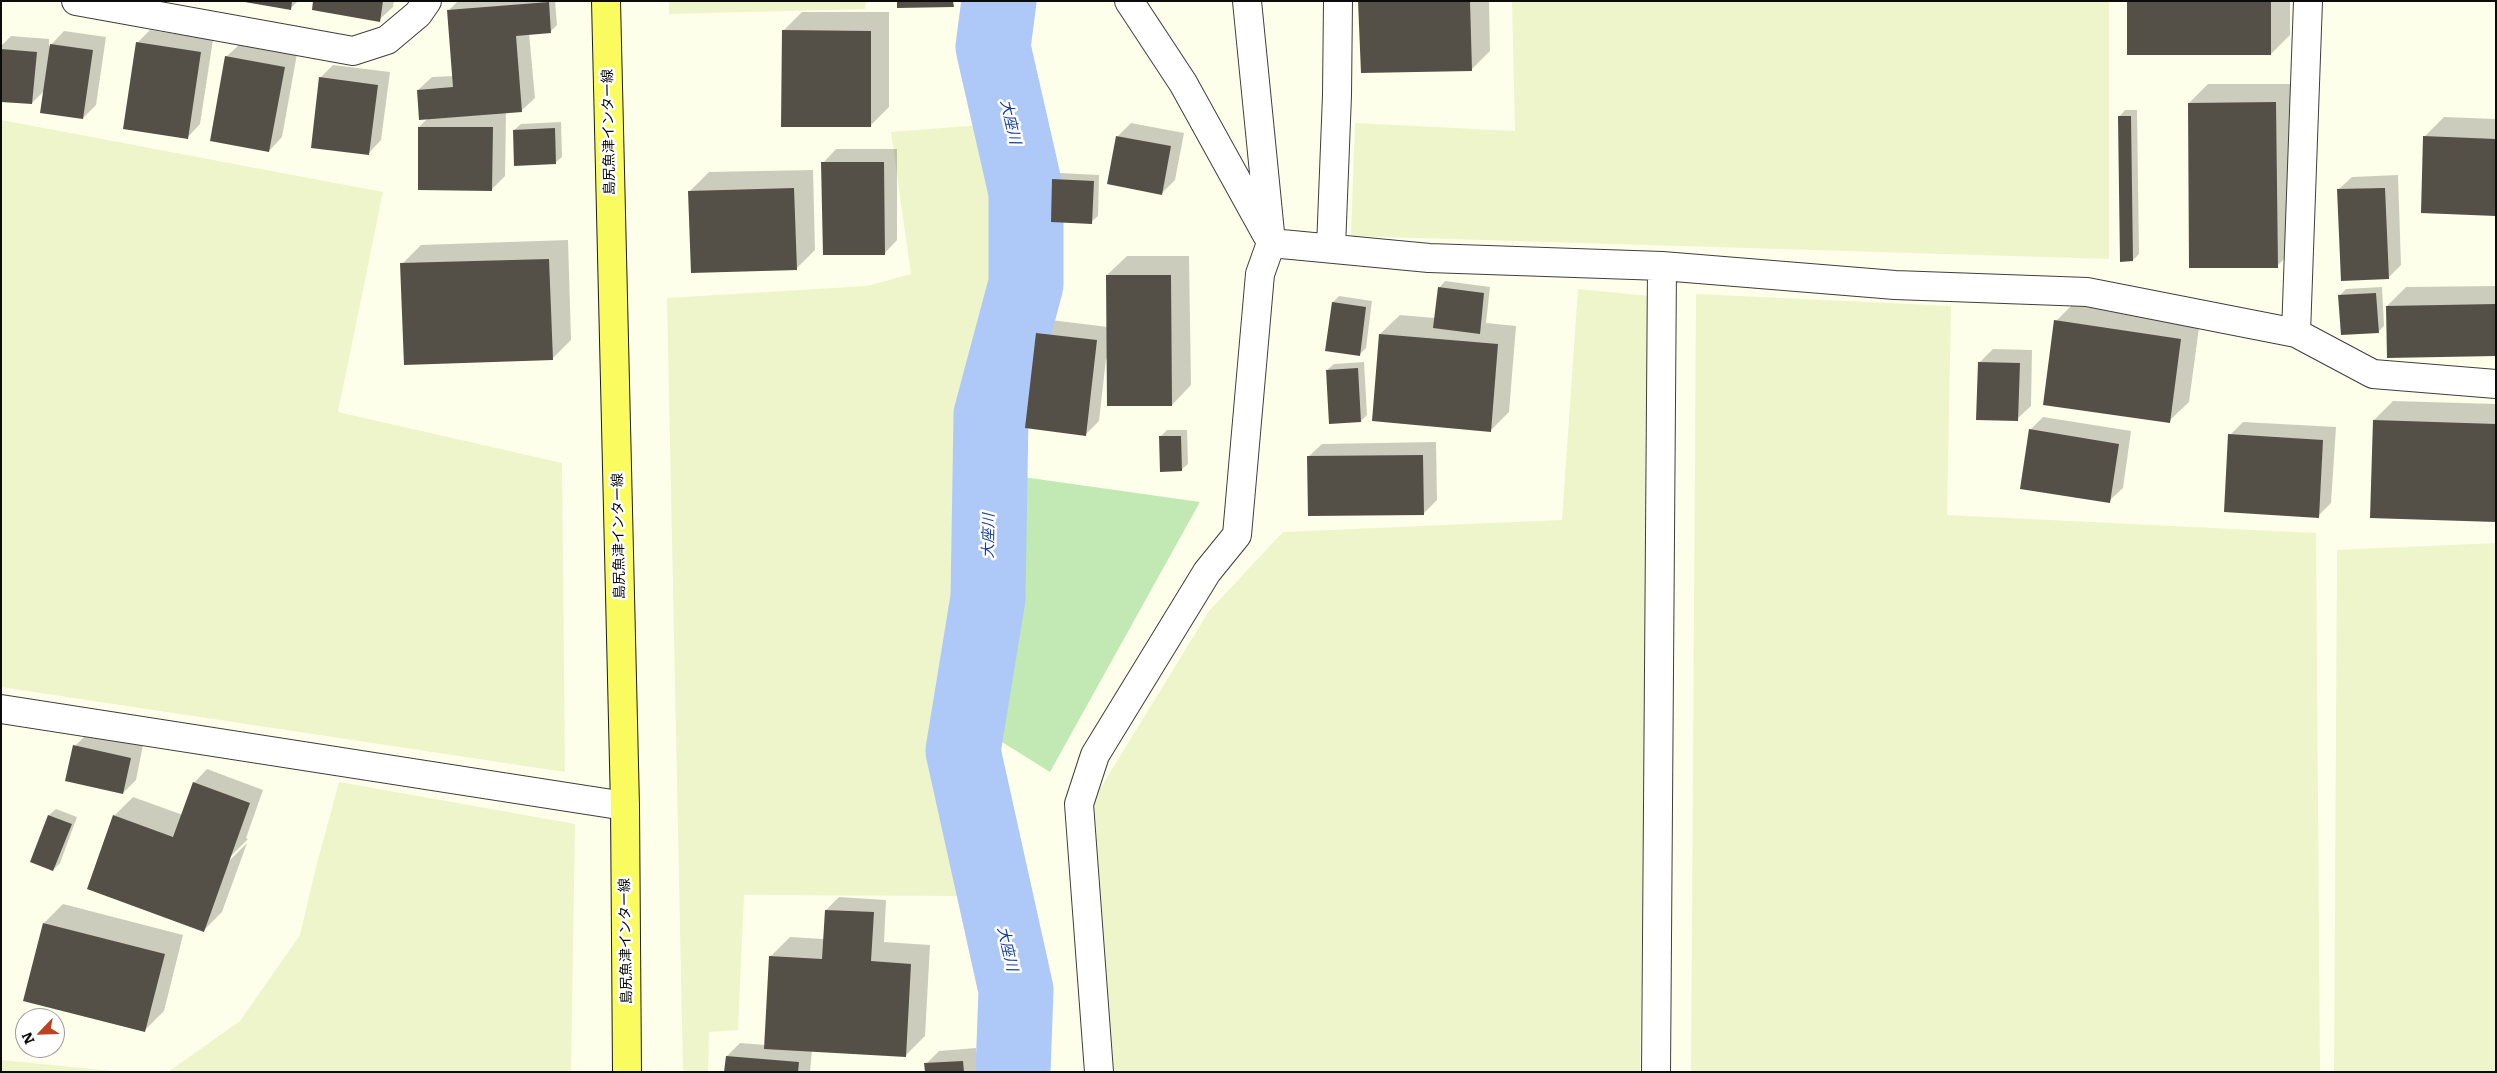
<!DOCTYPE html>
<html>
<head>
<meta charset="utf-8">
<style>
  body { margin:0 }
  #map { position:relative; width:2497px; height:1073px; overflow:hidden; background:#feffea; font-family:Literata,serif }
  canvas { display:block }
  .frame { position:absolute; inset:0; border:2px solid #0b0b0b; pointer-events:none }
  .north { position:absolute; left:15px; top:1008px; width:50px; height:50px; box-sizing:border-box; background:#fff; border:1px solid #9d9d9d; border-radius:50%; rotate:246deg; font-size:14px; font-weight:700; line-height:20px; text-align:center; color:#0b0b0b }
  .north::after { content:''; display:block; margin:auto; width:18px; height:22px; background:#bd4222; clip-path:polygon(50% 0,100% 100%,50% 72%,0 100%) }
</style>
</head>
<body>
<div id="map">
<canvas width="2497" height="1073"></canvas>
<div class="frame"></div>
<div class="north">N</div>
</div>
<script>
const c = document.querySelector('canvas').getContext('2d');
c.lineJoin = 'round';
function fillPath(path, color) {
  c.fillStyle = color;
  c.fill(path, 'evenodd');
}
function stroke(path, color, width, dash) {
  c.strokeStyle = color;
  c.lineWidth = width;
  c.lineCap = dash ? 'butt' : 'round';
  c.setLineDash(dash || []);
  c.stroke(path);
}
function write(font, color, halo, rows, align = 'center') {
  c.font = font + ' Literata,"Noto Sans JP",serif';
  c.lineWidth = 5;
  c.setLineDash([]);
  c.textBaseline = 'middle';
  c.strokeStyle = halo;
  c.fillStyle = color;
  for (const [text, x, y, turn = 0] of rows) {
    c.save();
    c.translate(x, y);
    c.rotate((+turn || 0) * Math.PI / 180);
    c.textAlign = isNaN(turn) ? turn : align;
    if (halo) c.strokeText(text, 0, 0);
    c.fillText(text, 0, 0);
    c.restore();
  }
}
const farmland = new Path2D(`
  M669,1H866L865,9L669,14Z
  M1512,1H2109V259L1351,236L1355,123L1515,131Z
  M1,120L383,192L338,412L562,463L565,772L1,687Z
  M994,124L1014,215L996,340L968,479L964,579L939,669L936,769L967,896L744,895L738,1030L709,1032L708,1072H683L667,298L867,286L911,274L891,132Z
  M1578,289L1650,296L1640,1072H1113L1092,802L1209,611L1283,532L1562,520Z
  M1696,294L1951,306L1947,515L2316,533L2320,1072H1691Z
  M2496,543V1072H2334L2337,550Z
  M339,782L575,824L571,1072H168L240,1021L300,935L315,871Z
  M1,1060L122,1072H1Z`);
const green = new Path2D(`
  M1023,477L1200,502L1050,772L1002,742Z`);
const shadow = new Path2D(`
  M240,1H298L290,9Z
  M315,1H394L393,7L379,20Z
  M458,1H555L557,25L551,31L529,33L535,98L521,111L506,112L505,176L492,189L419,127L428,118L418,90L432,77L453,76L448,11Z
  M1360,1H1489L1490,51L1471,70Z
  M2128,1H2290V35L2271,54Z
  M802,12H889V107L870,126L783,31Z
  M150,30L213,40L200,124L187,138L137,43Z
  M64,31L106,37L96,105L83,118L45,90L32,103L1,100V46L11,36L49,39V47Z
  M240,44L297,54L282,137L269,151L226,57Z
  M333,65L390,72L381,140L368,154L320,78Z
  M2208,84H2295L2296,247L2277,266L2189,103Z
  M2125,110H2137L2139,254L2133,260L2119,117Z
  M2444,117L2496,119V215L2425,136Z
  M561,122L562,157L555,163L514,130L521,124Z
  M1131,123L1184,133L1175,180L1161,194L1118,136Z
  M836,149H897V240L884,254L823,163Z
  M813,170L815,250L796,269L690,191L709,172Z
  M1060,173L1099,175L1098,216L1091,222L1053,180Z
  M2398,175L2401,265L2388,278L2338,190L2352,177Z
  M568,240L571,340L552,359L402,264L421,245Z
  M1127,256H1189L1191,385L1172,405L1106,359L1099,421L1086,434L1037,333L1051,320L1108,327L1107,275Z
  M1445,281L1490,287L1486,323L1516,326L1509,412L1490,431L1380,334L1400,315L1435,318L1439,288Z
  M2496,286V355L2387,306L2406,287Z
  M2382,287L2384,326L2378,332L2339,296L2346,289Z
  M1339,296L1372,301L1366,348L1359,355L1333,302Z
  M2075,302L2200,320L2189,402L2169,421L2056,321Z
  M1993,349L2032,350L2031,406L2017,419L1979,363Z
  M1364,362L1367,415L1361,421L1327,370L1334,364Z
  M2393,401L2496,404V520L2374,420Z
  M2043,417L2131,431L2123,488L2109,501L2030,430Z
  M2243,422L2336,427L2331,503L2318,516L2230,435Z
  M1167,430H1187L1188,464L1181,470L1160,437Z
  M1436,442L1437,500L1424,513L1308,457L1322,444Z
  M88,733L143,745L136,780L123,793L75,746Z
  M207,769L263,790L246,838L248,839L225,862L227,863L247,843L222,912L203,931L114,816L133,797L183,815L194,783Z
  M56,809L77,817L60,863L53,870L49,815Z
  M839,897L886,900L884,942L930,945L925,1036L906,1055L812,1050L810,1072H726L727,1056L740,1043L766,1045L771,956L790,937L824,939L826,910Z
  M63,904L183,935L164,1011L145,1030L44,923Z
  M976,1048L978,1072H926V1064L939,1051Z`);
const river = new Path2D(`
  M999,1L993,47L1026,192V284L991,415L988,598L963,751L1016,990L1013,1072`);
const building = new Path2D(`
  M239,1H292L291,10Z
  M313,1H383L380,22L312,10Z
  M897,1H953L954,7L897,8Z
  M1358,1H1470L1472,71L1361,73Z
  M2127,1H2271V55H2127Z
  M549,2L551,33L516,36L522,112L419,120L417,90L453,87L447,10Z
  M782,30L871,31V127H781Z
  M136,42L201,52L188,139L123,129Z
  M50,44L93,50L83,119L40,113Z
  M1,49L37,52L32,104L1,102Z
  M225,56L285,67L269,152L210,141Z
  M319,77L378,85L369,155L311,148Z
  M2276,102L2278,268H2189L2188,103Z
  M2118,116H2131L2133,261L2120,262Z
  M418,127H493L492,191L418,190Z
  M555,128L556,164L514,166L513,130Z
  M1116,136L1171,146L1162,195L1107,184Z
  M2423,136L2496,139V216L2421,213Z
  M821,162H884L885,255H823Z
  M1052,179L1094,181L1092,224L1051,222Z
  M794,188L797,270L691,273L688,191Z
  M2385,188L2389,279L2341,281L2337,189Z
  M549,259L553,360L404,365L400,263Z
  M1106,275H1171L1172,406H1107Z
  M1438,287L1484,293L1480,334L1433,328Z
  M2376,293L2379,333L2341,335L2338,295Z
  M1332,302L1366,307L1360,356L1325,351Z
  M2496,304V356L2387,358L2386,306Z
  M2054,320L2181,339L2170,423L2043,405Z
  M1036,333L1097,340L1086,436L1025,428Z
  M1379,334L1498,344L1491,432L1372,421Z
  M1978,362L2020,363L2018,421L1976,420Z
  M1358,368L1361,422L1329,424L1326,370Z
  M2373,420L2496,424V522L2370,518Z
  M2029,429L2119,444L2110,503L2020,489Z
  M2228,434L2323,440L2319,518L2224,512Z
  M1159,436H1181L1182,471L1160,472Z
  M1423,455L1424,515L1308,516L1307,456Z
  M73,745L131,758L123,794L65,781Z
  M193,782L250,803L204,932L87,889L113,815L173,837Z
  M48,815L72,824L53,871L30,862Z
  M825,910L874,912L871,961L911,964L906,1057L764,1049L769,956L822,959Z
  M43,923L165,954L145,1032L23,1001Z
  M726,1056L799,1062L798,1072H724Z
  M963,1061L964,1072H925L924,1063Z`);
const street = new Path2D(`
  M76,1L353,51L387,40L418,14L427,1
  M1129,1L1183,83L1267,235
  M1271,243L1429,258L1662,266L1895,285L2087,292L2296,333L2373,374L2496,384
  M1331,248L1337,95L1338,1
  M2296,333L2308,1
  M1,709L625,806
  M1099,1072L1079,804L1095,755L1207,572L1237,535L1260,274L1271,243L1247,1
  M1656,1072L1662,266`);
const primary = new Path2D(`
  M606,1L625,806L627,1072`);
const streetNames = [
  ["島尻魚津インター線",609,132,-91],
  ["島尻魚津インター線",619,536,-91],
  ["島尻魚津インター線",626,941,-91]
];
const waterNames = [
  ["大座川",1010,122,77],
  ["大座川",989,536,-89],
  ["大座川",1007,949,77]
];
fillPath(farmland, '#eef5ca');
fillPath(green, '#c2e9b4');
fillPath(shadow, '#0003');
stroke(river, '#aec9f7', 75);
fillPath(building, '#545048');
stroke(street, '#3e3e3e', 30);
stroke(primary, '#1c1c1c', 30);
stroke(street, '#fff', 28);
stroke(primary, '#f9fb5e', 28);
write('14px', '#0b0b0b', '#fff', streetNames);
write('italic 15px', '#143f9e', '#fff', waterNames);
</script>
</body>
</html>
